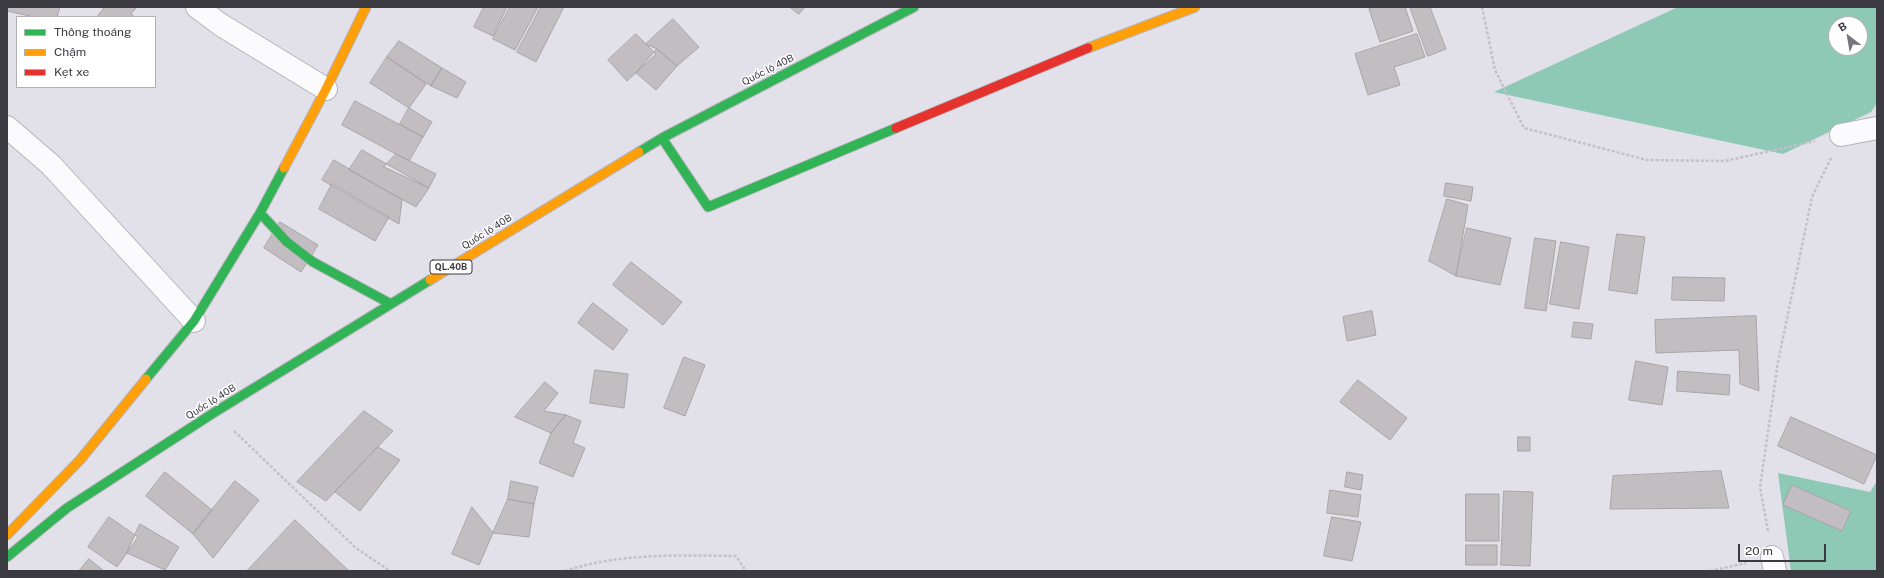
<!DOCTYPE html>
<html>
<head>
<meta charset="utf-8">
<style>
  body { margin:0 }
  #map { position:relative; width:1884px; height:578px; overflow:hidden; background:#e2e0e9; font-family:"Public Sans",sans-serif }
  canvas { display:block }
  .frame { position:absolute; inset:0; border:8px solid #3c3a41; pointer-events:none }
  .legend { position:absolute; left:16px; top:16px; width:140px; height:72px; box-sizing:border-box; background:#fff; border:1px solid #b1b0b3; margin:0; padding:5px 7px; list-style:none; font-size:12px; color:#3c3a41 }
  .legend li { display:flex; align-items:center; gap:8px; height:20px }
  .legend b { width:20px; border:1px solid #b1b0b3 }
  .north { position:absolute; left:1828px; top:16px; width:40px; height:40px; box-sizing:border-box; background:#fff; border:1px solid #b1b0b3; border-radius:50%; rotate:329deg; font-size:11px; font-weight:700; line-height:16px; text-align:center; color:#3c3a41 }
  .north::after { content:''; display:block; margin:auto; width:14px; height:18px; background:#76747c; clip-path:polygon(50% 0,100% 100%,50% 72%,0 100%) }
  .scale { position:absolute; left:1738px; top:544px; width:88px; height:18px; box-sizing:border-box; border:2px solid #3c3a41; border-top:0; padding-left:5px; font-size:12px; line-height:14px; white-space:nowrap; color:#3c3a41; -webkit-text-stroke:3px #fff; paint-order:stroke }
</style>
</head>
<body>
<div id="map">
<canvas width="1884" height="578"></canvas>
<div class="frame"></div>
<ul class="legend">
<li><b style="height:5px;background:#30b455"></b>Thông thoáng</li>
<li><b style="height:5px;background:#ff9f0a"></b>Chậm</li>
<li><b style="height:5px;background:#e5322d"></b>Kẹt xe</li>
</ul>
<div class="north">B</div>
<div class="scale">20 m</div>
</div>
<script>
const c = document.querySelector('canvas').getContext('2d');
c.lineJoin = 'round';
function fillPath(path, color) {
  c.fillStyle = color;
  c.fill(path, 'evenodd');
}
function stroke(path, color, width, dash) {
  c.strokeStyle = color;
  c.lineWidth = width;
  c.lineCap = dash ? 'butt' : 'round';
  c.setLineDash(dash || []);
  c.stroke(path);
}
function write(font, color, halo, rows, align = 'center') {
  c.font = font + ' "Public Sans",sans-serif';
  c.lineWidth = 3;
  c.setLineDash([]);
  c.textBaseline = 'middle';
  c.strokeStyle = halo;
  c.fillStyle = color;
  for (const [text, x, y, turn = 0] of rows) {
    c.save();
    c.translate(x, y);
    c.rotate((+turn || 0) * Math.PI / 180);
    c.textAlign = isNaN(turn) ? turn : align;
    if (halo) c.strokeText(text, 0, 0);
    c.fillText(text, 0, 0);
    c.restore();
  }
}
const forest = new Path2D(`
  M1678,7H1877V103L1871,112L1783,154L1494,92ZM1836,24H1860V48H1836Z
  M1778,473L1870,492L1877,481V571H1791Z`);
const building = new Path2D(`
  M7,7H60L57,17H34L7,11Z
  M105,7H137L131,14L135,17H97Z
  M484,7H507L493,36L474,27Z
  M510,7H538L515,50L493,39Z
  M541,7H564L536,62L517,52Z
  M790,7H805L799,14Z
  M1376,7H1405L1413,31L1380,42L1369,9Z
  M1410,7H1430L1446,49L1428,56Z
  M673,19L699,47L677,66L657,49L646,44Z
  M636,34L656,54L627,81L608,60Z
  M1417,34L1425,57L1394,67L1400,85L1368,95L1355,54Z
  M399,41L442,68L431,86L387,57Z
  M657,49L677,66L656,90L636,73Z
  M387,57L426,84L409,108L370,83Z
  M442,68L466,82L457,98L431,86Z
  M355,101L423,137L409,161L342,125Z
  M409,108L432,122L423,137L400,124Z
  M362,150L429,188L416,207L349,170Z
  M396,154L436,174L429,188L384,167Z
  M334,160L402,200L399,224L322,180Z
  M1446,183L1473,187L1471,201L1444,196Z
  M332,184L389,217L375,241L319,209Z
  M1447,199L1468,205L1456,276L1429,261Z
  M280,222L318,245L301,272L264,248Z
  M1467,228L1511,238L1500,285L1456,276Z
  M1617,234L1645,237L1637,294L1609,290Z
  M1535,238L1556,241L1546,311L1525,308Z
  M1561,242L1589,247L1579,309L1550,304Z
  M631,262L682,302L663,325L613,285Z
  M1673,277L1725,278L1724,301L1672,300Z
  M593,303L628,330L613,350L578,323Z
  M1372,311L1376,335L1347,341L1343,317Z
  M1756,316L1759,391L1740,384L1739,350L1656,353L1655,320Z
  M1574,322L1593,324L1591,339L1572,337Z
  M684,357L705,365L685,416L664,408Z
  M1636,361L1668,367L1662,405L1629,400Z
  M595,370L628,374L624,408L590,403Z
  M1678,371L1730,375L1729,395L1677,391Z
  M1358,380L1407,418L1390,440L1340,402Z
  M545,382L558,393L544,411L566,415L551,433L515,417Z
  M364,411L393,431L326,501L297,482Z
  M566,415L581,421L573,443L585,448L573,477L539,463L551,433Z
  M1791,417L1877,455L1864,484L1778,446Z
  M1518,437H1530V451H1518Z
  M378,447L400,460L360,511L335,492Z
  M1721,471L1729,508L1610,509L1613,476Z
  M165,472L212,510L193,534L146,496Z
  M1347,472L1363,475L1361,490L1345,487Z
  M235,481L259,500L213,558L193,534Z
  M511,481L538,487L534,504L508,499Z
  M1792,485L1851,511L1842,531L1783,505Z
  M1330,490L1361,495L1358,517L1327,513Z
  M1504,491L1533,492L1530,566L1501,565Z
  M1466,494H1499V541H1466Z
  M508,499L534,504L529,537L493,533Z
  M472,507L493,533L479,565L452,554Z
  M109,517L138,537L117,567L88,547Z
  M1332,517L1361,522L1352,561L1324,556Z
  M295,520L349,571H247Z
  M140,524L179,547L165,570L127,553Z
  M1466,545H1497V565H1466Z
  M89,559L104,571H79Z`);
const path = new Path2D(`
  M1482,7L1495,70L1524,128L1647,160L1725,161L1815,141
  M234,431L356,548L390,571
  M1768,531L1760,487L1778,362L1812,197L1831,158
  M565,571C619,553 680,555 736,556L746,571
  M1710,571L1746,563`);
const street = new Path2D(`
  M197,7L221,25L326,89
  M7,127L51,165L194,321
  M1841,135L1877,128
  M1772,557L1775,571`);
const fast = new Path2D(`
  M662,138L708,207L896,128
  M639,152L662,138L914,7
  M260,213L287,242L313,262L391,304
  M146,379L194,321L260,213L284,168
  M7,557L67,508L215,412L430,280`);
const slow = new Path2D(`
  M1088,48L1195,7
  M284,168L326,89L366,7
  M430,280L639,152
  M7,535L80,460L146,379`);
const jam = new Path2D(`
  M896,128L1088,48`);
const shields = [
  [451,267,42]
];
const shieldNames = [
  ["QL.40B",451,267]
];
const streetNames = [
  ["Quốc lộ 40B",768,70,-27],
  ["Quốc lộ 40B",487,232,-32],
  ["Quốc lộ 40B",211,402,-32]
];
fillPath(forest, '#8dc9b5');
fillPath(building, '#c1bdc0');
stroke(building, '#a8a4a7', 1);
stroke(street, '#b5b3ba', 24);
stroke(fast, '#b5b3ba', 11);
stroke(slow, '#b5b3ba', 11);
stroke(jam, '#b5b3ba', 11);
stroke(path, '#c3c1c5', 2.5, [3, 2]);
stroke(street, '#fbfafc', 22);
stroke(fast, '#30b455', 9);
stroke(slow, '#ff9f0a', 9);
stroke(jam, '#e5322d', 9);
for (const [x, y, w] of shields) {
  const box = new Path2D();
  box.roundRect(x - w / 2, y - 7, w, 14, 3);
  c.fillStyle = '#fff';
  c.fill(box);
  stroke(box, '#3c3a41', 1);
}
write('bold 9px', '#3c3a41', null, shieldNames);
write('10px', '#3c3a41', '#fff', streetNames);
</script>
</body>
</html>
